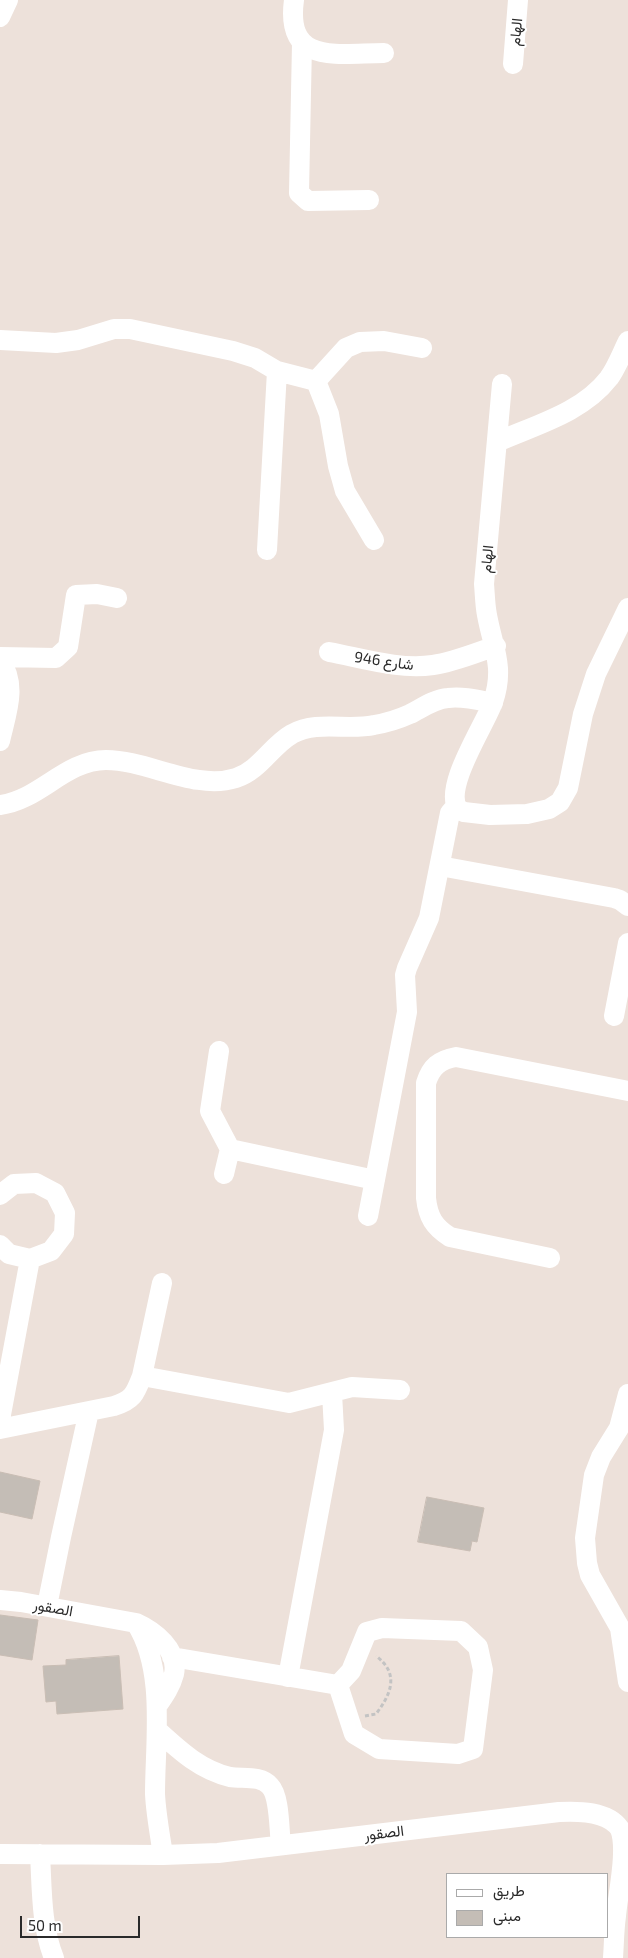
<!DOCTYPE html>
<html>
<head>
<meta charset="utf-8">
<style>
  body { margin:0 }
  #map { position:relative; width:628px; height:1958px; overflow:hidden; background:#ede1da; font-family:"Exo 2",Vazirmatn,sans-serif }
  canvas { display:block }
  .legend { position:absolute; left:446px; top:1873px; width:162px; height:65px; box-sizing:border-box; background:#fff; border:1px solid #aaa; margin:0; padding:6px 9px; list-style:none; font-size:15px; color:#2a2a2a }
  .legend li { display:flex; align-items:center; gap:10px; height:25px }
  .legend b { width:25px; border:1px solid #aaa }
  .scale { position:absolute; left:20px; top:1916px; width:120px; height:22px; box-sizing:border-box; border:2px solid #2a2a2a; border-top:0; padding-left:6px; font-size:15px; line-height:18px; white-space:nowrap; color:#2a2a2a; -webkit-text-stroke:4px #fff; paint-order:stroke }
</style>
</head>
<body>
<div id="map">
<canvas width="628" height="1958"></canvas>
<ul class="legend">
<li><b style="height:6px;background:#fff"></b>طريق</li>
<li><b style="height:14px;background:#c4bdb6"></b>مبنى</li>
</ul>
<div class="scale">50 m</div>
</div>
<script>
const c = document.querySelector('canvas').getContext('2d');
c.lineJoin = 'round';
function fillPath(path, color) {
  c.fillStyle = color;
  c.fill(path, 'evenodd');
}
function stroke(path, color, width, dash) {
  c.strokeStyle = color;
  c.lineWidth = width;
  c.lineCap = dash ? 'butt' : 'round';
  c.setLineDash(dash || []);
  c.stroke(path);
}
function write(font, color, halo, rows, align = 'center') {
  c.font = font + ' "Exo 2",Vazirmatn,sans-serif';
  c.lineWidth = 4;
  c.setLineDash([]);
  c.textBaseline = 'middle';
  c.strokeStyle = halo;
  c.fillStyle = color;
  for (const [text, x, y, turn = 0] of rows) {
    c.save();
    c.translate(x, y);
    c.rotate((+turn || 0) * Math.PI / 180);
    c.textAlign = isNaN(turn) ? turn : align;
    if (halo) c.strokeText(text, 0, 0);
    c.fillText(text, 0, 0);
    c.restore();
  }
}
const building = new Path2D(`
  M0,1472L40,1481L32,1519L0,1512Z
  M427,1497L484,1508L477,1542L472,1541L470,1551L418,1542Z
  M0,1615L38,1620L32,1660L0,1655Z
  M119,1656L123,1709L57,1714L56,1701L46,1702L43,1666L66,1665V1660Z`);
const path = new Path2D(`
  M365,1716L376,1714C391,1694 400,1674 376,1656`);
const minor = new Path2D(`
  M294,0C285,66 338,53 384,53
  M0,17L8,0
  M302,43L299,193L308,201L369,200
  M513,64L518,0
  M0,340L56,343L78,340L114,329H130L233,351L255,358L277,371L267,550
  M277,371L316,381L329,414L338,466L345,491L374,540
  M316,381L346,348L360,342L384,341L422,348
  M502,384L484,584C485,595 485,605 487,615C493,648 505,667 493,702C485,725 443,787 458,809L464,812L490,815L527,814L549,809L560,802L568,788L583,714L596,674L628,608
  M497,442C535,425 582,413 609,378C617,367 622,353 628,341
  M329,652C362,658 399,670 433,665C454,662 475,653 496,646
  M0,657L56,658L68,647L76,595L97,594L117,598
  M0,660C18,685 6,714 0,741
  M0,805C40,800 65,760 106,760C148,760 195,791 236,778C260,770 271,746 292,734C318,720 347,731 374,725C386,723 399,719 410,714C422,708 434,699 448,698C463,696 478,700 493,703
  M440,866L614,898L620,900L628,906
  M614,1016L628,943
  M219,1051L210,1111L230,1149L224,1174
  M230,1149L375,1180
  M0,1195L14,1184L36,1183L55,1193L65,1213L64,1234L51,1251L30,1259L9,1254L0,1245
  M368,1216L407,1012L405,975L407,968L429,918L450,813L456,806
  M550,1258L450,1237C434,1227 428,1217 426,1198V1083C431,1067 439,1060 456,1057L628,1091
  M162,1283L142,1376L289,1403L352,1387L400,1390
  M628,1394L619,1428L601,1457L594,1475L585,1538L587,1563L590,1575L620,1628L628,1682
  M0,1420L30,1259
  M0,1429L114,1406C133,1400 135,1394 142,1376
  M0,1600L21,1602L136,1623C154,1631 179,1650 174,1674C171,1686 164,1696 157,1706
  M47,1606L61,1537L89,1411
  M136,1623C166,1670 155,1740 155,1794C156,1814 160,1835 163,1855L218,1853L559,1812C578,1811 608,1811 620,1829C628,1849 618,1893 616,1916C614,1930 614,1944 613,1958
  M172,1657L338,1685L351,1671L367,1632L382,1628L461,1631L478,1647L483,1670L473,1749L458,1754L379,1749L354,1734L338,1685
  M288,1677L334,1430L332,1393
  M157,1730C179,1750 200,1770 230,1777C243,1779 261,1775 270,1786C280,1796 279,1831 281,1845
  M0,1854L163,1855
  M40,1854C42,1889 41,1926 54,1958`);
const streetNames = [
  ["الهام",516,32,-85],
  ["الهام",487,559,-85],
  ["شارع 946",384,661,8],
  ["الصقور",53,1608,10],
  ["الصقور",384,1833,-7]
];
fillPath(building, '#c4bdb6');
stroke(building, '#c9bdb4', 1);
stroke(path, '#c3c3c3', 3, [4, 2.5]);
stroke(minor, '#fff', 20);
write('15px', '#2a2a2a', '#fff', streetNames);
</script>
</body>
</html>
